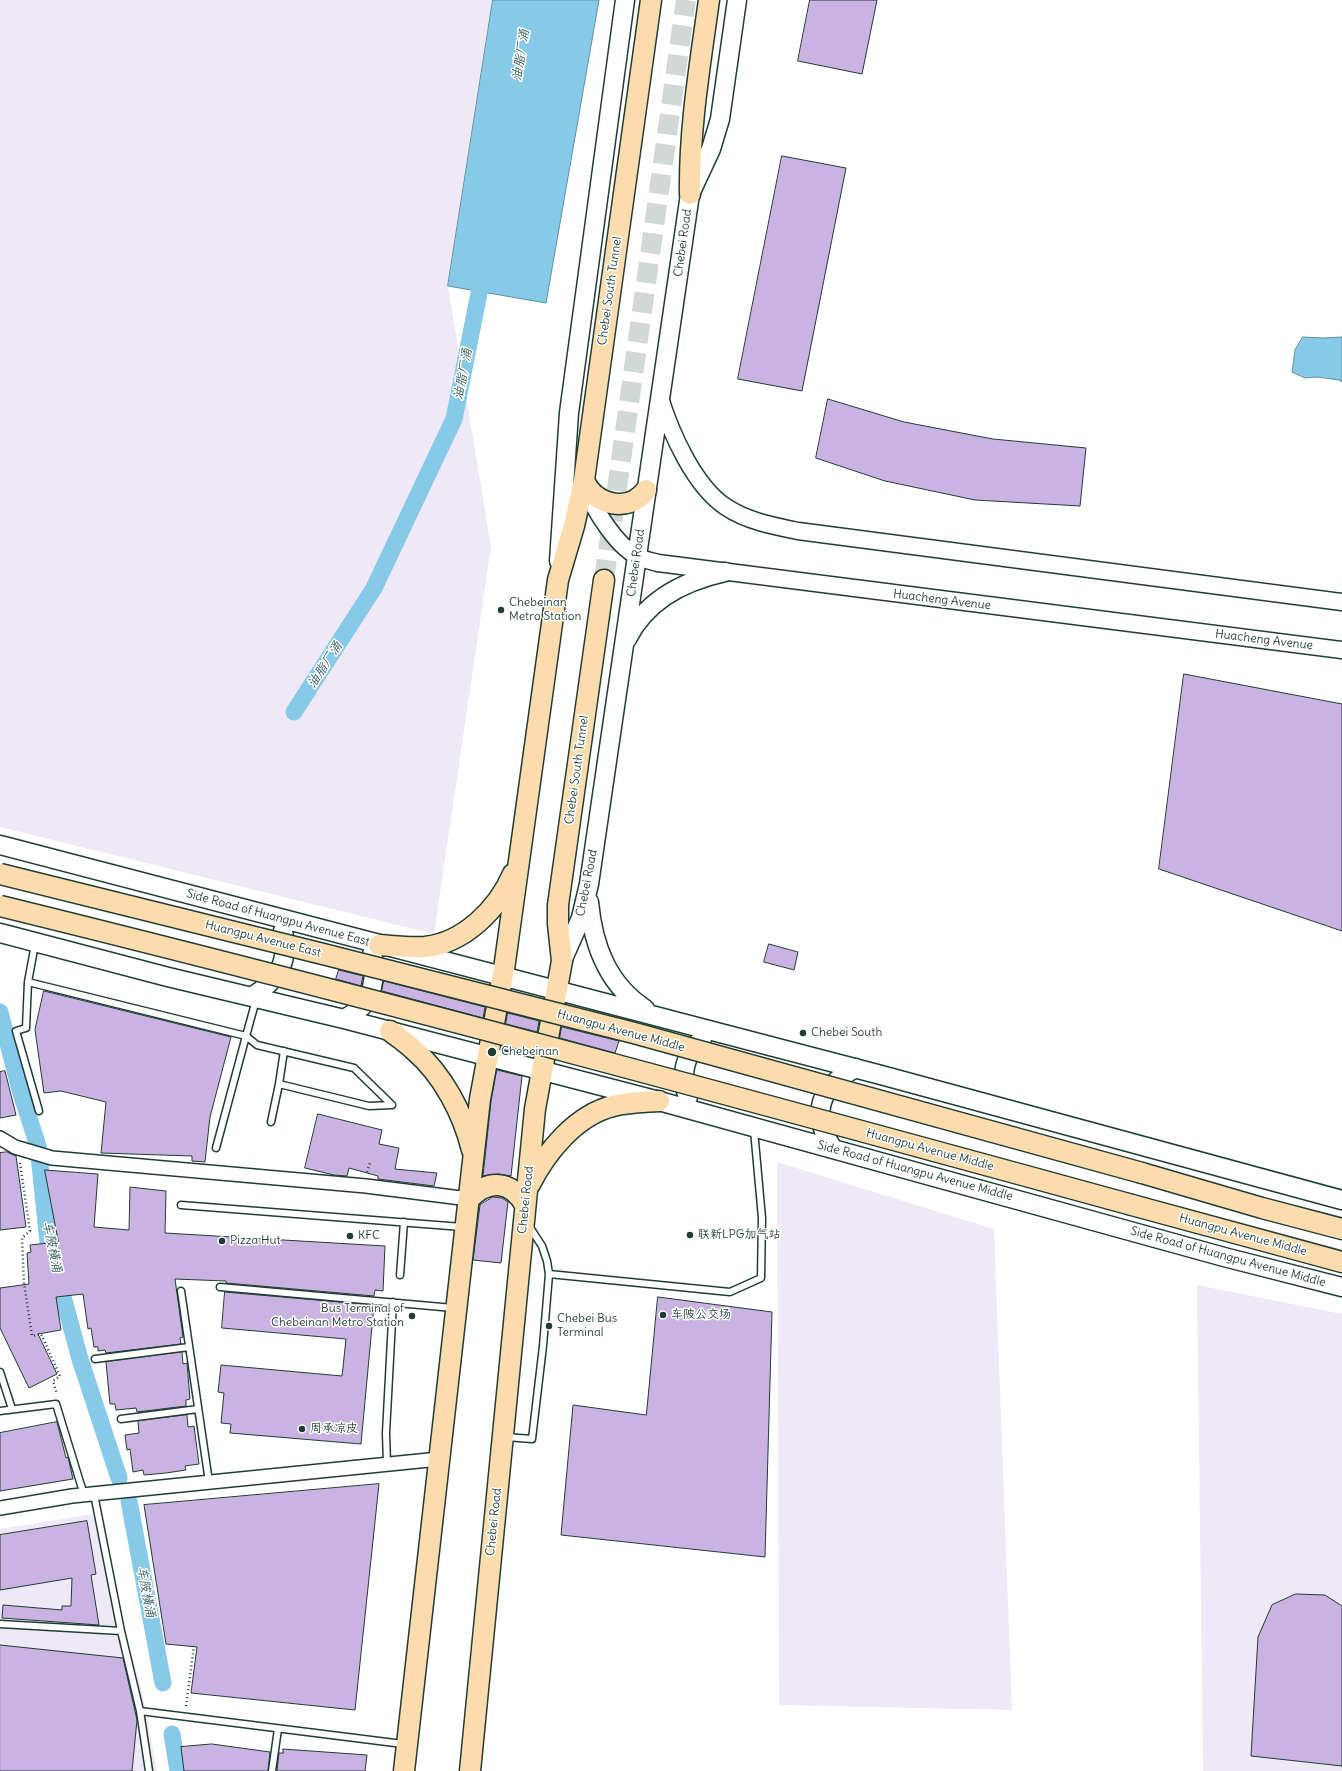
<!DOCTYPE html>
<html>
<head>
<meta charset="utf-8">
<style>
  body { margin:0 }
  canvas { display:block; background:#fff }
</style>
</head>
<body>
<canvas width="1342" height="1771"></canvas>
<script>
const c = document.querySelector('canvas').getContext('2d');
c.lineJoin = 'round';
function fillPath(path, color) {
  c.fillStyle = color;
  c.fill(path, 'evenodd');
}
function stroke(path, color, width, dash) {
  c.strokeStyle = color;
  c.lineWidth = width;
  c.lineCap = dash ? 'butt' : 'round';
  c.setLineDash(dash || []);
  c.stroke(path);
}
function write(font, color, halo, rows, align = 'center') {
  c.font = font + ' Delius,"LXGW WenKai TC",sans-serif';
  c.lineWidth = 3;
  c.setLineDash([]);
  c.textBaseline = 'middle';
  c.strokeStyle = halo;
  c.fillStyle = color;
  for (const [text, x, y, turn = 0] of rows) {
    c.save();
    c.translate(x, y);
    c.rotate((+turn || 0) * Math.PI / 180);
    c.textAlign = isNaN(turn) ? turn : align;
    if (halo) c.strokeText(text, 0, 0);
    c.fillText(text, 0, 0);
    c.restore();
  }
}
const built = new Path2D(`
  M0,0H493L448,286L491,547L434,934L0,827Z
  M777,1162L994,1229L1012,1710L779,1705Z
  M1197,1285L1342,1314V1771H1203Z
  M93,1514L142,1691L157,1771H0V1529Z`);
const water = new Path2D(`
  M493,0H599L546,303L448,286Z
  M1303,337L1323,338L1342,337V382L1339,380L1317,377L1305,378L1292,372L1295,350Z`);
const canal = new Path2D(`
  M294,712L374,588L454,419L484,268
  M0,1012L20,1090L38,1146L48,1242L80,1359L119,1478
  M129,1501L163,1683
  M172,1734L178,1771`);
const building = new Path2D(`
  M810,0H877L862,74L798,61Z
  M782,156L846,168L802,391L738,379Z
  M828,399L904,422L993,439L1086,448L1080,506L975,500L885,481L816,458Z
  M1184,674L1342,704V931L1159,869Z
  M769,944L798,952L794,970L764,962Z
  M339,970L363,976L361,986L336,979Z
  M384,981L485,1007L483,1018L382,991Z
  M44,991L231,1037L210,1117L205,1162L192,1161V1156L101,1153L106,1102L61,1091L44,1093L35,1030Z
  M508,1013L539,1021L537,1032L506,1024Z
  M562,1027L619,1041L615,1053L560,1038Z
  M501,1046L524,1052V1055L501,1049Z
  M497,1070L522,1076L511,1176L498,1174L483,1176L491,1101Z
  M5,1071L16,1115L0,1118V1072Z
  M318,1114L382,1130L379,1144L399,1148L395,1169L437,1173L434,1186L378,1179V1176L349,1168L347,1176L334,1175L305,1168Z
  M7,1152L16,1156L26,1227L0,1230V1153Z
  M45,1170L98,1174L94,1227L129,1230L130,1187L166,1191L165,1233L385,1246L383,1291L375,1290L374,1296L226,1283V1281L175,1279L183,1337L180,1338L181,1344L106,1353L105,1350L98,1351V1347H94L91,1328L88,1329L83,1294L56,1297L61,1330L38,1334L57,1374L29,1388L0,1328V1288L29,1284L27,1253L31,1252L30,1245L58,1242Z
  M493,1197L502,1198L508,1202L501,1263L473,1260L480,1205Z
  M225,1292L374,1305L361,1444L230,1433L231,1424L221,1423L224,1393L218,1392L221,1365L342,1376L346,1339L222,1328Z
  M658,1297L772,1312L765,1557L561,1535L573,1405L646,1415Z
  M182,1352L183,1364L187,1363L190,1399L186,1400V1406L137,1412L136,1408L116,1410L115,1404H110L106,1362Z
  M187,1415L188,1427L194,1426L199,1464L185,1466L186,1470L166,1473L144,1475L143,1470L133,1472L130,1449L127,1450L125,1435L139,1433L138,1421Z
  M57,1422L66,1458L68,1457L73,1479L0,1491V1433Z
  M379,1484L355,1710L191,1693L197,1647L166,1644L144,1505Z
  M87,1521L96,1574L91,1575L99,1625L2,1618L3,1605L62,1610V1606H71L72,1578L0,1590V1535Z
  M1296,1594L1325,1595L1342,1606V1766L1251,1756L1258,1637L1272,1605Z
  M0,1645L123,1658L137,1720L132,1771H0Z
  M212,1744L270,1752L268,1771H184L181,1747Z
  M283,1749L367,1755L365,1771H277L279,1753H283Z`);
const primaryTunnel = new Path2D(`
  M604,580L686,0`);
const path = new Path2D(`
  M20,1163L30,1231L22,1238L24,1283L32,1336L41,1334L60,1376L53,1381L57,1394
  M367,1172L370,1163
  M186,1706L194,1646`);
const service = new Path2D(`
  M35,944L28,982L246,1036L256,1000
  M28,982L26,1028L16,1031L39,1111
  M279,1084L284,1051
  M216,1148L246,1036L257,1045L354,1068L392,1105L369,1106L279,1084L271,1122
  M181,1205L462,1227
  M549,1274L730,1292L761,1278L762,1218L754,1130
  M400,1275L404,1222
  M220,1287L453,1308
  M181,1291L209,1482
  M95,1359L189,1347
  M0,1372L12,1409
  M0,1411L56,1404L84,1495
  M121,1419L198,1409
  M506,1437L532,1439L543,1346L549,1274L547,1261L542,1246L529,1226
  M387,1464L386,1433L393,1302
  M94,1494L121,1631L140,1711L403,1744
  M0,1624L121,1631
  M140,1711L149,1771
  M272,1771L278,1729`);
const minor = new Path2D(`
  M0,1138L15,1147L52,1158L366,1186L469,1199
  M0,1508L72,1496L439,1459`);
const tertiary = new Path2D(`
  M660,398C671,433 694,486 726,507C747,521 773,526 798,531L1342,602
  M586,488C593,509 617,546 637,556C644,560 651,561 658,563L1342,650`);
const secondary = new Path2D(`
  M559,561L569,413L625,0
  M627,639C646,600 684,581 725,572
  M0,845L881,1075L1342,1200
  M589,902C593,945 607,984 645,1009
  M0,933L168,977L344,1019L659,1101L1224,1257L1342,1287
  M562,961L581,918L589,884L690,194L711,149L720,119L737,0
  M252,997C277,980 290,963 283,931
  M344,1019C351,1015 360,1010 365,1003C374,991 376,968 372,954
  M688,1097C680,1076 684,1054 702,1039
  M833,1149C810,1113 819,1087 856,1068`);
const primary = new Path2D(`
  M690,194C689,129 700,65 709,0
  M584,480C594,506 630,513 646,490
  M379,945C394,946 409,948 425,947C464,943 498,909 513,874
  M390,1031C398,1037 407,1043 414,1050C443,1075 463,1113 472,1150
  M1142,1173L1262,1208L1342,1229
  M530,1184C546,1152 576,1115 613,1106C628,1102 644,1102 659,1101
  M469,1199C488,1179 511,1180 525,1205
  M1132,1205L1342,1262
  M404,1771L480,1099L504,969L558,580L574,526L584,480L651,0
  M470,1771L535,1109L562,961L558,924V905L604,580`);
const primaryBridge = new Path2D(`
  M0,874L323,954L634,1033L1142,1173
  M0,906C379,999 756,1102 1132,1205`);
const markers = [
  [501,610,4,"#1f3d34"],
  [803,1033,4,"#1f3d34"],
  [492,1052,5,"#1f3d34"],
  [690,1235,4,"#1f3d34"],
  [350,1236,4,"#1f3d34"],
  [222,1241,4,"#1f3d34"],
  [663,1315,4,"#1f3d34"],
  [412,1316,4,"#1f3d34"],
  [549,1326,4,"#1f3d34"],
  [302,1429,4,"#1f3d34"]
];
const streetNames = [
  ["Chebei Road",683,243,-82],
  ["Chebei South Tunnel",610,291,-82],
  ["Chebei Road",636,563,-82],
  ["Huacheng Avenue",942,600,7],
  ["Huacheng Avenue",1264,640,7],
  ["Chebei South Tunnel",577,770,-82],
  ["Chebei Road",587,883,-79],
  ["Side Road of Huangpu Avenue East",278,918,15],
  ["Huangpu Avenue East",263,939,14],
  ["Huangpu Avenue Middle",621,1031,15],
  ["Huangpu Avenue Middle",930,1150,15],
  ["Side Road of Huangpu Avenue Middle",915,1171,15],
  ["Chebei Road",526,1200,-84],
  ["Huangpu Avenue Middle",1243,1235,15],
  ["Side Road of Huangpu Avenue Middle",1228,1257,15],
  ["Chebei Road",494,1522,-84]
];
const poiNames = [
  ["Chebeinan",509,603],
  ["Metro Station",509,617],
  ["Chebei South",811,1033],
  ["Chebeinan",501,1052],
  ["联新LPG加气站",698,1235],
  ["KFC",358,1236],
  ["Pizza Hut",230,1241],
  ["Bus Terminal of",404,1309,"right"],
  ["Chebeinan Metro Station",404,1323,"right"],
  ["车陂公交场",671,1315],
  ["Chebei Bus",557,1319],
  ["Terminal",557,1333],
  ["周承凉皮",310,1429]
];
const waterNames = [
  ["油脂厂涌",521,55,-81],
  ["油脂厂涌",463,374,-79],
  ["油脂厂涌",325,665,-57],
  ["车陂横涌",52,1247,78],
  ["车陂横涌",146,1592,79]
];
fillPath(built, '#efe8f6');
fillPath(water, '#87c9e8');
stroke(water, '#5d91a0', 1);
stroke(canal, '#87c9e8', 17);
fillPath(building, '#cab3e2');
stroke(building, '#1f3d34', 1);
stroke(primaryTunnel, '#d2d8d6', 20, [20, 10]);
stroke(service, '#1f3d34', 9);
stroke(minor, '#1f3d34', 16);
stroke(tertiary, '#1f3d34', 19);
stroke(secondary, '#1f3d34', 21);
stroke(primary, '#1f3d34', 23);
stroke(path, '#1f3d34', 2.5, [1, 3]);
stroke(service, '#fff', 6);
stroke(minor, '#fff', 13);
stroke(tertiary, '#fff', 16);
stroke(secondary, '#fff', 18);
stroke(primary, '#fcdcac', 20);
stroke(primaryBridge, '#1f3d34', 23, []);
stroke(primaryBridge, '#fcdcac', 20);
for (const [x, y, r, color] of markers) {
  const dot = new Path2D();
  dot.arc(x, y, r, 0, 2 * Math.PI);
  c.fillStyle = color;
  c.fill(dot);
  stroke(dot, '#fff', 1.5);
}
write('12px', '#1f3d34', '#fff', streetNames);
write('12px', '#1f3d34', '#fff', poiNames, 'left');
write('italic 13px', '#396061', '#fff', waterNames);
</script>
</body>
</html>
